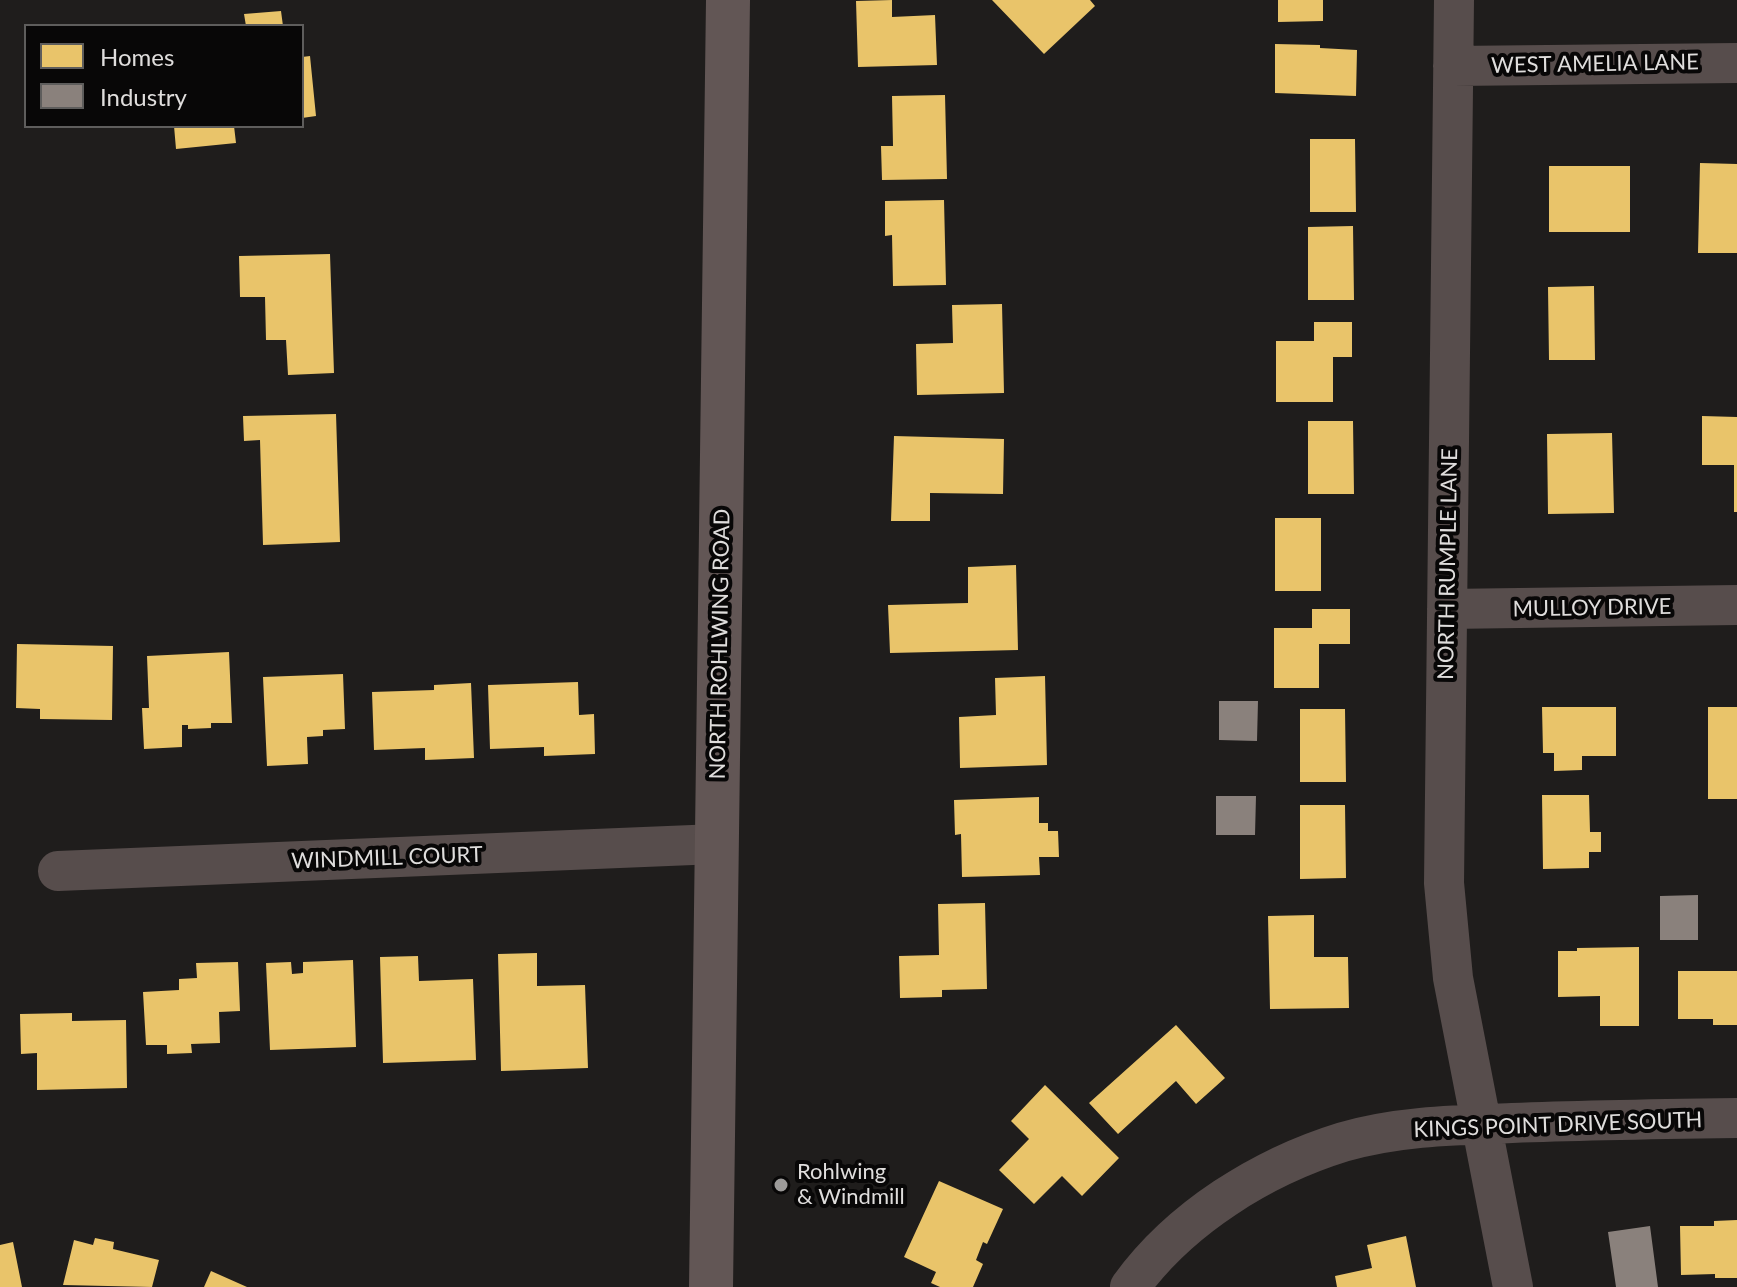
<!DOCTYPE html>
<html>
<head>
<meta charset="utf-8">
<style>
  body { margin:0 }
  #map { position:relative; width:1737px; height:1287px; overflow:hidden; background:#1f1d1c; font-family:Lato,sans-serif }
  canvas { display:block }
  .legend { position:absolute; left:24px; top:24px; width:280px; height:104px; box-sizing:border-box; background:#080707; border:2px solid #5e5d5c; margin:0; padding:10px 14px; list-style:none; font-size:24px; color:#dfdddc }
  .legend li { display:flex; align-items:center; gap:16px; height:40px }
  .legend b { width:40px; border:2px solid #5e5d5c }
</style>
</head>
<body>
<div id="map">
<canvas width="1737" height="1287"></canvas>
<ul class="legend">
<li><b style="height:22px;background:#e9c46a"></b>Homes</li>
<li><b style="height:22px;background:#8a817c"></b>Industry</li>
</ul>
</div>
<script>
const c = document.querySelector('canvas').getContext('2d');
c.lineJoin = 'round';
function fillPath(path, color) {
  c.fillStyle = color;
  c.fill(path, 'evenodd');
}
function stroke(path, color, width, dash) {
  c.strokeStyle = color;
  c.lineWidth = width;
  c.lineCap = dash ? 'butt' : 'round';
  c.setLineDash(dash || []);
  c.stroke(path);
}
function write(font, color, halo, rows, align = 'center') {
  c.font = font + ' Lato,sans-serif';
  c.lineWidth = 8;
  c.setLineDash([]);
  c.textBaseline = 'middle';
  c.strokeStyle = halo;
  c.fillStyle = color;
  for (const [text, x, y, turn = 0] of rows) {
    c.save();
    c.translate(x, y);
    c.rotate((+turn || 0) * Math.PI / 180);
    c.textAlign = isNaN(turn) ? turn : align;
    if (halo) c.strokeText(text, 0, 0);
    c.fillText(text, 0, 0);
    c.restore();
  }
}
const homes = new Path2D(`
  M892,0V17L935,15L937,65L858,67L856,1Z
  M992,0H1090L1095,6L1044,54Z
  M1278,0H1323V21L1278,22Z
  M281,11L283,26H246L244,14Z
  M1275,44L1320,45V48L1357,50L1356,96L1275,93Z
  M310,56L316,116L302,118V57Z
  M945,95L947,179L882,180L881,146H893L892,96Z
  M174,126H234L236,143L176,149Z
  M1310,139H1355L1356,212H1310Z
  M1700,163L1737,164V253H1698Z
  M1549,166H1630V232H1549Z
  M944,200L946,285L893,286L892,235L885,236V201Z
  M1353,226L1354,300H1308V227Z
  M330,254L334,373L288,375L286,340H266L265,297H240L239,256Z
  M1594,286L1595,360H1549L1548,287Z
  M1002,304L1004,393L917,395L916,344L953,343L952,305Z
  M1314,322H1352V357H1333V402H1276V341H1314Z
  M336,414L340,542L263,545L260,440L244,441L243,416Z
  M1702,416L1737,417V512H1734V465H1702Z
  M1308,421H1353L1354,494H1308Z
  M1612,433L1614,513L1548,514L1547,434Z
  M894,436L1004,439L1003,494L930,493V521H891Z
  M1275,518H1321V591H1275Z
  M1016,565L1018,650L890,653L888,605L968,603V567Z
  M1312,609H1350V644H1319V688H1274V628H1312Z
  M17,644L113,646L112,720L40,719V709L16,708Z
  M229,652L232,723H211V728L188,729V725H182V747L144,749L142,708H149L147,656Z
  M343,674L345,729L323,730V736L307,737L308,764L267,766L263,677Z
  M1045,676L1047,765L960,768L959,717L996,715L995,678Z
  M578,682L579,715L594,714L595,754L544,756V747L490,749L488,685Z
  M471,683L474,758L425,760V748L374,750L372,692L434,690V685Z
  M1542,707H1616V756H1582V770L1554,771V753H1543Z
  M1708,707H1737V799H1708Z
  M1300,709H1345L1346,782H1300Z
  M1542,795H1589L1590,832H1601V852H1589V868L1543,869Z
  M1039,797V823H1048V831H1058L1059,857H1039L1040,875L962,877L961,834L955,835L954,800Z
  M1300,805H1345L1346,878L1300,879Z
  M985,903L987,989L942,990V997L900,998L899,956L939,955L938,904Z
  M1314,915V957H1348L1349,1008L1270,1009L1268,916Z
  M1639,947V1026H1600V996L1558,997V951H1577V948Z
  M537,953V986L585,985L588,1068L501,1071L498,954Z
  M418,956L419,981L473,979L476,1060L383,1063L380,957Z
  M353,960L356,1047L270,1050L266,963L291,962L292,974L303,973V962Z
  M238,962L240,1011L219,1012L220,1043L191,1044L192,1053L167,1054V1045H146L143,992L179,990V979L197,978L196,963Z
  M1678,971H1737V1025H1713V1019H1678Z
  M72,1013V1021L126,1020L127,1088L37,1090V1053L21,1054L20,1014Z
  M1176,1025L1225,1078L1196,1104L1176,1081L1118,1134L1089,1103Z
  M1045,1085L1119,1158L1082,1196L1062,1176L1034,1204L999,1170L1029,1139L1011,1121Z
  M939,1181L1003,1209L987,1244L983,1242L976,1260L983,1264L973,1287H940L931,1283L936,1272L904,1257Z
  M1737,1220V1278H1715V1274L1681,1275L1680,1226H1714V1221Z
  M1406,1236L1416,1287H1337L1335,1276L1372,1268L1367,1245Z
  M95,1238L114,1242L113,1249L159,1260L152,1287L63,1285L74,1240L93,1245Z
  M13,1242L22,1287H0V1245Z
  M211,1271L247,1287H204Z`);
const industry = new Path2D(`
  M1219,701H1258L1257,741L1219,740Z
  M1216,796H1256L1255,835H1216Z
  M1698,895V940H1660V896Z
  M1650,1226L1658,1287H1616L1608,1232Z`);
const street = new Path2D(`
  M1454,0L1444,883L1453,978L1513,1287
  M1453,66L1737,63
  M1447,609L1737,605
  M58,871L717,844
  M1130,1287C1180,1218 1262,1167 1343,1142C1397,1126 1456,1125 1512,1123C1587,1120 1662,1119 1737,1118`);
const primary = new Path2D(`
  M711,1287L728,0`);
const markers = [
  [781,1185,8,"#9c9a99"]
];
const streetNames = [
  ["WEST AMELIA LANE",1595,64,-1],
  ["NORTH RUMPLE LANE",1448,564,-89],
  ["MULLOY DRIVE",1592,608,-1],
  ["NORTH ROHLWING ROAD",720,644,-89],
  ["WINDMILL COURT",387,858,-2],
  ["KINGS POINT DRIVE SOUTH",1558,1125,-2]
];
const poiNames = [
  ["Rohlwing",797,1172],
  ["& Windmill",797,1197]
];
fillPath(homes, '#e9c46a');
fillPath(industry, '#8a817c');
stroke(street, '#574d4c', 40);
stroke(primary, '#625655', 44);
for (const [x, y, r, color] of markers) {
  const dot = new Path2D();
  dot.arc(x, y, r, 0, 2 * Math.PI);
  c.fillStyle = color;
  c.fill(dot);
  stroke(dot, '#080707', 3);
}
write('22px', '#dfdddc', '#080707', streetNames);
write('22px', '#dfdddc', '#080707', poiNames, 'left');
</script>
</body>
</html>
